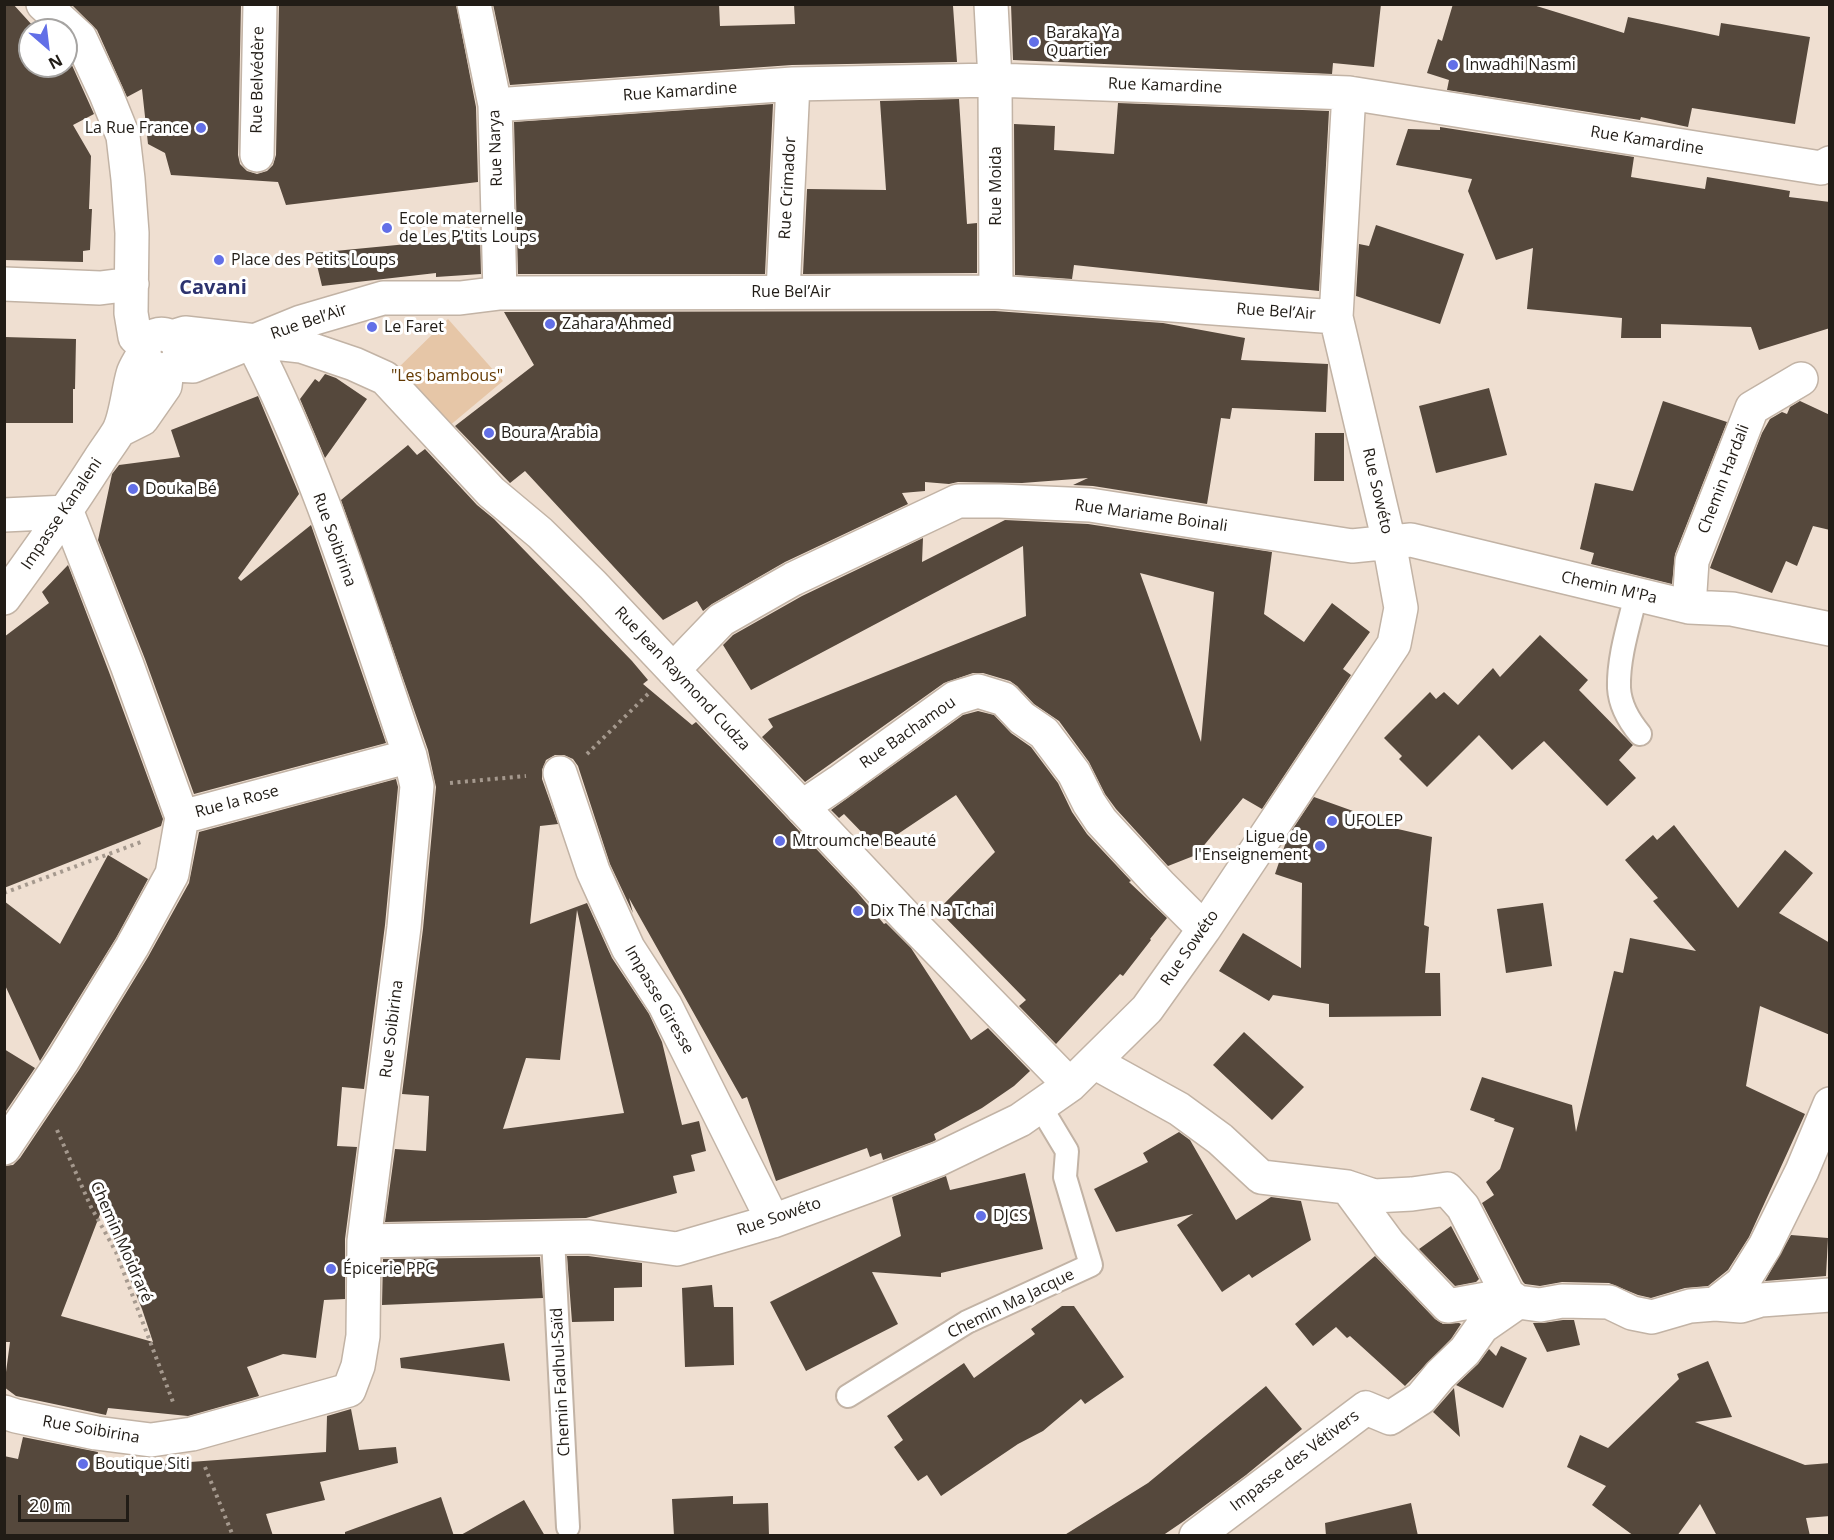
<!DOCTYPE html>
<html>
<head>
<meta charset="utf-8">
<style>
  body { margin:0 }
  #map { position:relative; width:1834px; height:1540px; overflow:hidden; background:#efdfd1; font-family:"Open Sans",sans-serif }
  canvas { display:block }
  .frame { position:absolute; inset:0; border:6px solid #211c16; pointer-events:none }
  .north { position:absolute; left:18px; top:18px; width:60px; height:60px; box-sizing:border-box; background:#fff; border:2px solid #a6a4a2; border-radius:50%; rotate:152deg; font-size:16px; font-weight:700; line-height:24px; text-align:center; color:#211c16 }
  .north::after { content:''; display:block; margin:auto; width:21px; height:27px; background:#626fe7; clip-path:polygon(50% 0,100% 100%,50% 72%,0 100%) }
  .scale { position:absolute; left:18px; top:1495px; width:111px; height:27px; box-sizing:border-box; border:3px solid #211c16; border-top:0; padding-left:8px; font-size:18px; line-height:21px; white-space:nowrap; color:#211c16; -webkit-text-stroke:4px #fff; paint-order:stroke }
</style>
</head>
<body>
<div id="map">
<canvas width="1834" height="1540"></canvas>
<div class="frame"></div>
<div class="north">N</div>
<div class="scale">20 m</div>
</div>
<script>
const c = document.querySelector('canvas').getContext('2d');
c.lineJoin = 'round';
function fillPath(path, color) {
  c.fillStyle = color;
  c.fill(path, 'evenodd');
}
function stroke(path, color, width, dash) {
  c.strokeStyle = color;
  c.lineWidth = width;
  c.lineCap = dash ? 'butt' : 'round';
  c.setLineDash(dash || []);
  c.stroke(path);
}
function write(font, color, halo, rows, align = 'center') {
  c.font = font + ' "Open Sans",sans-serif';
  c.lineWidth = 6;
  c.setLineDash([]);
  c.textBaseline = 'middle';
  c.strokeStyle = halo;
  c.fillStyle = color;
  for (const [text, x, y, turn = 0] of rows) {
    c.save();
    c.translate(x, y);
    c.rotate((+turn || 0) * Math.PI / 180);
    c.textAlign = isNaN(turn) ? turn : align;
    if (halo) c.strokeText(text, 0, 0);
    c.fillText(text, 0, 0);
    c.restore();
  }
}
const green = new Path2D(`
  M448,319L503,381L442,432L393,373Z`);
const building = new Path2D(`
  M4,4H13L33,26L36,23L44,30H30V66H66V52L94,114L73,125L91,156L89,209H92L90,250L83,251V262L4,260Z
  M71,4H241L238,155L240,164L247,171L257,174L267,171L273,165L276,155L279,4H456L476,107L478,182L286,205L278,182L171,175L165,153L148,144L142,89L127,97L97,30Z
  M493,4H719L720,26L795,24L794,4L953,6L957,62L792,65L510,85Z
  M1011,4H1381L1374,67L1333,63L1332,74L1013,60Z
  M1453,4H1530L1624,33L1628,17L1719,36L1721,23L1810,37L1795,124L1692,108L1688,127L1641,117L1640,120L1447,90L1449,80L1427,73L1438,39L1442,41Z
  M959,99L967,224L977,223V273L803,274L807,189L886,190L880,101Z
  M1118,103L1329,111L1319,291L1074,265L1072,279L1015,275L1014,124L1055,126L1054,150L1114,154Z
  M773,104L765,274H518L514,122Z
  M1440,127L1634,157L1631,177L1705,189L1707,177L1790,191L1789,197L1830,202V328L1759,350L1751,327L1661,324V338H1621L1622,318L1527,309L1533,248L1496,260L1468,191L1472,179L1396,165L1408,129L1440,130Z
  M1376,225L1464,254L1440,324L1356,296L1359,244L1369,246Z
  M480,237L481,274L436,277V273L322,286L314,253Z
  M995,311L1163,323L1245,338L1241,360L1328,364L1326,412L1232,408L1230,419L1221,418L1207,504L1093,486L1073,485L1088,478L1022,483L958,482L949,484L925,482V491L902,493L908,504L785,562L712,604L703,611L697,601L663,620L525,471L510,483L455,426L534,365L504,312Z
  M4,337L76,339L75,389H73V423H4Z
  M325,374L336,378L367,399L325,458L300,399L315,379L319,382Z
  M1489,388L1507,455L1436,473L1419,406Z
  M258,396L299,494L238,578L241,581L311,525L386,743L194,794L145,659L98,540L112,474L119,465L180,457L171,430Z
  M1663,401L1727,422L1675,554L1672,584L1591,564L1594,553L1580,549L1595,483L1633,491Z
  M1800,401L1830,415V530L1813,526L1797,566L1786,561L1772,593L1710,568L1711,565L1762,433L1770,419L1782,412L1787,414L1790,407Z
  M1315,433H1344V481H1314Z
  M408,445L417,455L425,449L477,505L494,519L632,661L648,680L643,684L692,725L696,722L857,892L884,924L886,923L911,948L971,1040L988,1028L1030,1071L1014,1086L982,1108L934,1134L936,1140L932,1142L883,1160L881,1153L870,1157L867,1148L776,1181L747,1097L742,1099L629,898L633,913L610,864L578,766L573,759L564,755H555L546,760L542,770V779L558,824L540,826L530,924L587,903L612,958L649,1014L662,1042L682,1125L699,1121L706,1151L691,1155L695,1171L673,1176L677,1193L586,1218L385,1222L395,1149L426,1151L429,1096L402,1094L423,929L436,787L428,750L341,500ZM577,910L624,1113L503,1129L526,1058L560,1060Z
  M1005,520L1088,524L1272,552L1264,614L1304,642L1332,603L1370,632L1343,669L1351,675L1262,809L1243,798L1196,855L1168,866L1116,809L1105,794L1089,762L1059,721L1034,704L1017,686L1010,681L983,673H973L944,683L805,782L762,737L773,727L768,719L1026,616L1023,546L751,690L723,645L733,635L802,596L923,538L922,562ZM1140,573L1214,592L1201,742Z
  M68,565L109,672L163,819L161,826L4,888V637L49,603L42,592Z
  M1540,635L1588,680L1579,690L1633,745L1619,760L1636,778L1607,806L1544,741L1512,770L1479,735L1427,787L1399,759L1402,756L1384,738L1430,692L1436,699L1444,692L1458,705L1493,668L1500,677Z
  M978,711L994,715L1011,733L1031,747L1058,783L1072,812L1087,834L1131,881L1129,882L1167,918L1150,939L1151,940L1123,976L1120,974L1056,1044L1019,1006L1026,1000L938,910L995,852L956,795L877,848L844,814L839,818L831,810L963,715Z
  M396,779L398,787L385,925L364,1089L342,1087L337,1146L357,1147L345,1239V1299L324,1300L316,1358L283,1354L247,1367L259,1396L188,1416L108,1408L106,1415L16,1396L4,1387L10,1342H4V1166L13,1165L20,1158L79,1070L148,957L189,883L199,832ZM102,1209L142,1309L153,1342L61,1316Z
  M1314,797L1353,811L1351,818L1432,837L1424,925L1429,927L1425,973H1440L1441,1016L1329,1017V1004L1273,995L1269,1001L1219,971L1243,933L1301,968L1302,883L1275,874L1288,836Z
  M1674,825L1738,908L1785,850L1813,873L1779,913L1830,943V1035L1760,1006L1746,1086L1805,1114L1749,1237L1728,1270L1708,1286L1685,1288L1651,1298L1638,1295L1609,1283L1562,1282L1540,1286L1525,1284L1523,1282L1482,1203L1494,1195L1486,1182L1500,1169L1514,1128L1494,1121L1495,1119L1470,1110L1482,1077L1572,1105L1576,1132L1614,971L1623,973L1630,938L1696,951L1653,901L1658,898L1625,860L1653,835L1657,840Z
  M108,855L148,879L116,938L40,1061L4,983V901L60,944Z
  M1543,903L1552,966L1506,973L1497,909Z
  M1244,1032L1304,1087L1272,1120L1213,1065Z
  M4,1049L35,1068L4,1114Z
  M1179,1132L1190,1140L1236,1220L1271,1197L1301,1201L1311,1240L1252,1278L1249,1274L1222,1292L1177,1225L1193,1214L1116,1232L1094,1189L1148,1162L1143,1153Z
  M1025,1173L1043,1249L941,1273V1277L872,1272L898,1324L806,1371L770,1302L901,1236L892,1197L946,1176L950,1190Z
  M1451,1226L1479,1279L1476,1282L1455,1286L1419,1249Z
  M1791,1235L1828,1238L1826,1276L1765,1281Z
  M567,1256H588L642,1263V1287L614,1288V1321L572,1322Z
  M1375,1256L1435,1319L1443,1324L1459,1323L1461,1324L1451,1339L1405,1386L1350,1336L1347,1338L1336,1327L1313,1346L1295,1324Z
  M540,1257L543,1298L382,1305L383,1259Z
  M712,1285L714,1307H733L734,1365L685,1367L682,1288Z
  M1062,1306H1074L1124,1377L1085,1404L1081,1399L1043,1431L1018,1444L941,1496L927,1475L918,1481L894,1447L903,1440L887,1416L964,1363L974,1378L1035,1334L1031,1329Z
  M1563,1320H1574L1580,1345L1547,1352L1533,1323H1543Z
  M504,1343L510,1381L401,1368L400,1358Z
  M1501,1346L1527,1358L1503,1408L1456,1385L1478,1364L1489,1349L1496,1356Z
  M1708,1361L1732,1417L1695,1422L1805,1465L1830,1463V1516L1806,1518L1810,1536H1717L1700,1504L1677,1536H1634L1592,1505L1606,1486L1567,1467L1580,1435L1608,1448L1679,1379L1677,1374Z
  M1266,1386L1302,1429L1246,1475L1184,1521L1162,1536H1063L1148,1483Z
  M1454,1388L1460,1437L1433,1412Z
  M351,1409L359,1450L396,1447L398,1463L320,1482L325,1500L266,1514L273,1536H4V1456L18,1459L23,1437L98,1452L95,1469L326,1452L327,1416Z
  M733,1496V1504L768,1503L769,1536H674L672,1499Z
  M441,1497L454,1536H345V1532Z
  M524,1500L545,1536H459Z
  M1411,1503L1418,1536H1326L1325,1523Z`);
const path = new Path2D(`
  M587,754L648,694
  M450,783L526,776
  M4,893L141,842
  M57,1130L91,1207L116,1252L173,1402
  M205,1467L233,1536`);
const lane = new Path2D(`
  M1636,595C1629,624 1618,658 1619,688C1620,705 1630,722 1640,734
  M553,1238L568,1527
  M848,1396L967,1322L1091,1265L1065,1177L1067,1151L1040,1106`);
const street = new Path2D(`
  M43,4L80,38L106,94L123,136L128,179L132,233L131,313L135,337L144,346
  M474,4L495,105L500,293
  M991,4L995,80L996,292
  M495,105L793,84L995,80L1349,93L1821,168L1830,163
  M257,155L260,4
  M4,284L100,288L132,284
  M783,292L793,84
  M172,337L185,333L301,346L354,364L385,378L491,492L540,533L593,585L907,918L1070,1085
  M174,365L193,366L301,322L383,298H460L500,293L996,292L1336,317
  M120,430L142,419L165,386L167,369
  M4,515L67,512L127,665L182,817L172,874L132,947L63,1060L4,1148
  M4,598C37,553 68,509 98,462C104,452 112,442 118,432C126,418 128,391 133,374C135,367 140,361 143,354C145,349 144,346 147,341C156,330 176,333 179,348C183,372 152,380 143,354
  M1689,607L1692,561L1752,408L1801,379
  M673,670L721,620L793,579L958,501H1000L1090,505L1352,546L1411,540L1689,607L1732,609L1830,629
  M560,773L593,871L628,948L665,1005L773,1221
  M802,807L839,782L955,698L978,691L1004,699L1022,718L1044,733L1074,773L1089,803L1101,821L1160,885L1204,929
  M182,817L410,756
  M1094,1062L1179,1109L1220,1139L1261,1177L1347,1187L1374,1196L1412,1194L1447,1189L1463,1207L1508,1295L1518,1302L1540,1305L1562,1301L1609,1302L1632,1313L1652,1317L1690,1306L1715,1304L1742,1283L1765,1246L1802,1171L1830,1104
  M1347,1187L1389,1244L1448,1306L1508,1295
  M364,1241L589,1237L677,1249L773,1221L871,1185L939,1159L1020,1120L1070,1085L1147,1009L1204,929L1394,644L1401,608L1389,542L1336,317L1349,93
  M1715,1304L1741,1306L1761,1300L1830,1295
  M4,1412L16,1416L96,1433L151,1440L192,1434L349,1390L358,1366L363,1336L364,1241L404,927L417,786L410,756C362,617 320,473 252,342
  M1196,1536L1366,1408L1390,1418L1421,1398L1440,1375L1465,1351L1482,1327L1518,1302`);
const markers = [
  [1034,42,6,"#626fe7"],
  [1453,65,6,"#626fe7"],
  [201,128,6,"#626fe7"],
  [387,228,6,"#626fe7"],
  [219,260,6,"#626fe7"],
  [550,324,6,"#626fe7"],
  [372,327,6,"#626fe7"],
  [489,433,6,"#626fe7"],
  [133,489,6,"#626fe7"],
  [1332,821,6,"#626fe7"],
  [780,841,6,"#626fe7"],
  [1320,846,6,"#626fe7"],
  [858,911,6,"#626fe7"],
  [981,1216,6,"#626fe7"],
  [331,1269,6,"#626fe7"],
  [83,1464,6,"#626fe7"]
];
const poiNames = [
  ["Baraka Ya",1046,33],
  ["Quartier",1046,51],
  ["Inwadhi Nasmi",1465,65],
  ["La Rue France",189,128,"right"],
  ["Ecole maternelle",399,219],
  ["de Les P'tits Loups",399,237],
  ["Place des Petits Loups",231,260],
  ["Zahara Ahmed",562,324],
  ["Le Faret",384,327],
  ["Boura Arabia",501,433],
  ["Douka Bé",145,489],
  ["UFOLEP",1344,821],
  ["Ligue de",1308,837,"right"],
  ["l'Enseignement",1308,855,"right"],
  ["Mtroumche Beauté",792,841],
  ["Dix Thé Na Tchai",870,911],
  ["DJCS",993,1216],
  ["Épicerie PPC",343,1269],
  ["Boutique Siti",95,1464]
];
const streetNames = [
  ["Rue Belvédère",258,80,-89],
  ["Rue Kamardine",1165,86,2],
  ["Rue Kamardine",680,92,-4],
  ["Rue Kamardine",1647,141,9],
  ["Rue Narya",496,148,-92],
  ["Rue Moida",996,186,-90],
  ["Rue Crimador",788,188,-87],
  ["Rue Bel’Air",791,292],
  ["Rue Bel’Air",1276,312,4],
  ["Rue Bel’Air",309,322,-19],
  ["Chemin Hardali",1724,479,-69],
  ["Rue Sowéto",1377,491,77],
  ["Impasse Kanaleni",62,514,-56],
  ["Rue Mariame Boinali",1151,516,8],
  ["Rue Soibirina",334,540,70],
  ["Chemin M'Pa",1609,588,13],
  ["Rue Jean Raymond Cudza",682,679,47],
  ["Rue Bachamou",908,733,-35],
  ["Rue la Rose",237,802,-15],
  ["Rue Sowéto",1190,948,-55],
  ["Impasse Giresse",659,1000,60],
  ["Rue Soibirina",392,1029,-83],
  ["Rue Sowéto",779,1217,-19],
  ["Chemin Moidraré",121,1242,66],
  ["Chemin Ma Jacque",1011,1304,-26],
  ["Chemin Fadhul-Saïd",561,1382,-93],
  ["Rue Soibirina",91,1430,10],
  ["Impasse des Vétivers",1295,1461,-37]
];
const parkNames = [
  ["\"Les bambous\"",447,376]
];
const quarterNames = [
  ["Cavani",213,288]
];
fillPath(green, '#e6c6a7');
fillPath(building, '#55483c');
stroke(lane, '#c2b3a5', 26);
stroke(street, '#c2b3a5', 36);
stroke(path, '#a5998e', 4, [3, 4.5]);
stroke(lane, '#fff', 22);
stroke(street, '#fff', 33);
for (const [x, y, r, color] of markers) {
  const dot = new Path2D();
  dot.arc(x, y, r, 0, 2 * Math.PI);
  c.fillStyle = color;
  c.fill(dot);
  stroke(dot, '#fff', 2);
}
write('16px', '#211c16', '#fff', poiNames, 'left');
write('16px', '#211c16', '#fff', streetNames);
write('16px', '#633902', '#fff', parkNames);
write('bold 20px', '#2d336e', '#fff', quarterNames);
</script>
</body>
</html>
